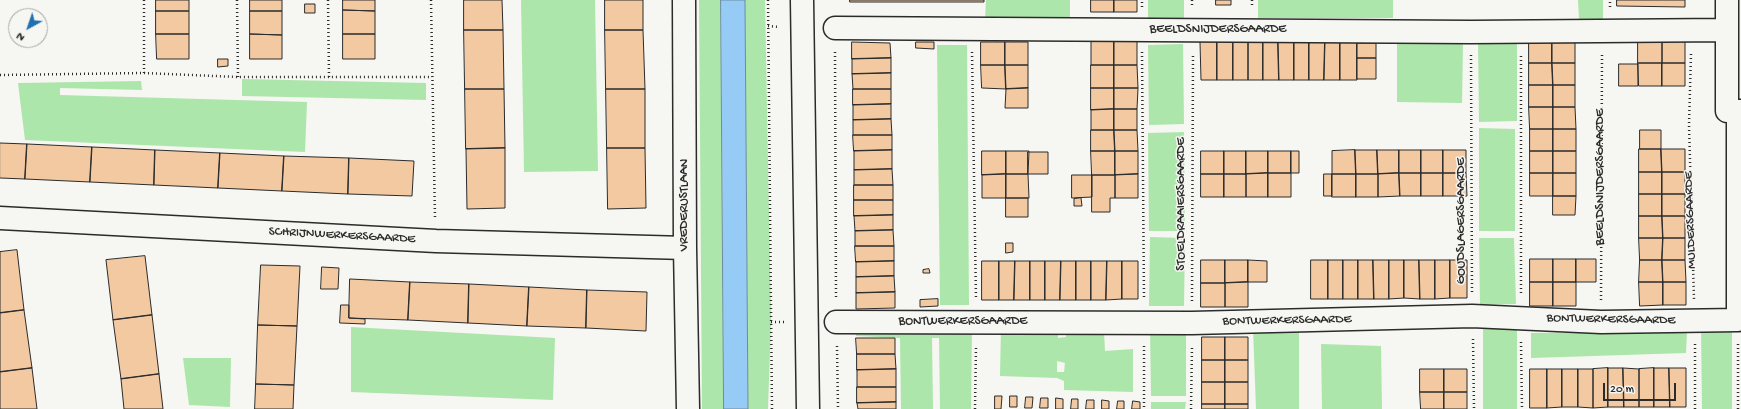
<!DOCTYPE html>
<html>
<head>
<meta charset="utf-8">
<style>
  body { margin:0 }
  #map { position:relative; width:1741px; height:409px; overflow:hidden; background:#f6f6f2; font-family:"Gochi Hand",sans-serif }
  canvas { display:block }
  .north { position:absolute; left:8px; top:8px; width:40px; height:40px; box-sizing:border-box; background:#f6f6f2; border:1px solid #a5a5a2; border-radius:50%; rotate:220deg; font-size:11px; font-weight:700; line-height:16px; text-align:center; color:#2b2b2b }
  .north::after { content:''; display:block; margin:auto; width:14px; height:18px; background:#1f6fb2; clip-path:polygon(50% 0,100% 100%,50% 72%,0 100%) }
  .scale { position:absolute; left:1603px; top:383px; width:73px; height:18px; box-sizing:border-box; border:2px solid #2b2b2b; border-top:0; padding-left:5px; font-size:12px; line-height:14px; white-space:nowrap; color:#2b2b2b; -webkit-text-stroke:3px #f6f6f2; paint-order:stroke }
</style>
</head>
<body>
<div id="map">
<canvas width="1741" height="409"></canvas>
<div class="north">N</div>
<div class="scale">20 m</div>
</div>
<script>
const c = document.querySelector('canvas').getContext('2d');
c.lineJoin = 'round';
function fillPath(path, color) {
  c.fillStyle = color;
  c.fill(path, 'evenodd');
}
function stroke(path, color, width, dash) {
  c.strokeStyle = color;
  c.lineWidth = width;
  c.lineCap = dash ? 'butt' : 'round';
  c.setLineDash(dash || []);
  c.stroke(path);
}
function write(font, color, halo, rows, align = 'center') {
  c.font = font + ' "Gochi Hand",sans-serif';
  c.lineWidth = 3;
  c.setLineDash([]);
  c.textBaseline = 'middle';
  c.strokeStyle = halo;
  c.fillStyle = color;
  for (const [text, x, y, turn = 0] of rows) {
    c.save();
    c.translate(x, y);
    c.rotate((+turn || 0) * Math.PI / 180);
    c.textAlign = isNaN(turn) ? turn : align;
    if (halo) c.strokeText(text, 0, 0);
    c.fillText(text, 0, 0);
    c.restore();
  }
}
const green = new Path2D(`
  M521,0H595L598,171L524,172Z
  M699,0H721L724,409H702Z
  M745,0H765L771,322L768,409H748Z
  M986,0H1070V20H985Z
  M1148,0H1184V19H1148Z
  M1258,0H1393V18H1258Z
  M1578,0H1603V19H1579Z
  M1478,41H1517V121L1479,122Z
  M1397,43L1463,44L1462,103L1397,102Z
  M1183,44L1184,124L1149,125L1148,45Z
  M937,45H967L969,305H940Z
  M242,79L426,83V100L242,96Z
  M141,81L142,90L60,88V95L307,102L305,152L25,140L18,83Z
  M1479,128L1515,129V231H1479Z
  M1184,132L1185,231H1149L1148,133Z
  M1150,237L1185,238L1184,306H1149Z
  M1479,238H1514L1516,304L1480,305Z
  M1299,325V409H1256L1253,328Z
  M351,327L555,338L553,400L351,392Z
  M1001,327L1058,329V338L1066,337V330L1104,332L1105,351L1133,349V392L1064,390V381L1057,378L1000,376ZM1057,361L1065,363L1064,372H1057Z
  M855,329H972L971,409H940L939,338H932L933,409H901L900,338L856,336Z
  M1150,329H1186V396H1151Z
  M1483,329H1517V409H1483Z
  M1701,329H1732V409H1702Z
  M1687,331L1686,353L1531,358V333Z
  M1321,344L1381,346L1382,409H1322Z
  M183,358H231L230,407L189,405Z
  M1151,402H1186L1185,409H1151Z`);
const water = new Path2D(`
  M721,0H745L748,409H724Z`);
const building = new Path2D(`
  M156,0H189V11H156Z
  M250,0H282V11H250Z
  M343,0H375V11L343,10Z
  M464,0H502L503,30H464Z
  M605,0H643V30H605Z
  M850,0H984V2H850Z
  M1091,0H1114V12H1091Z
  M1114,0H1137V12H1114Z
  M1216,0H1231V5H1216Z
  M1617,0H1685V7L1617,6Z
  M305,4H315V13H305Z
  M343,10L375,11V34H343Z
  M156,11H189V34H156Z
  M250,11H282V35L250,34Z
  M464,30H503L504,89H465Z
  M605,30H643L645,89H606Z
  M156,34H189V59H157Z
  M250,34L282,35V59H250Z
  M343,34H375V59H343Z
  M1685,39V63H1662V40Z
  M1529,40H1552V63H1529Z
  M1552,40H1575V63H1552Z
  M1638,40H1662V63H1638Z
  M1114,41H1137V65H1114Z
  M1114,41V65H1091V42Z
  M1217,41H1233V80H1217Z
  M1217,41V80H1201L1200,42Z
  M1233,41L1248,42V80H1233Z
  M1263,41H1278L1279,80H1263Z
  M1263,41V80H1248V42Z
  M1278,41H1294V80H1279Z
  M1294,41H1309V80H1294Z
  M1309,41H1325L1324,80H1309Z
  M1325,41H1340V80H1324Z
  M1340,41H1357V80H1340Z
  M852,42L890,43L891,58L852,59Z
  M916,42H934V49L916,48Z
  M981,42H1005V65H981Z
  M1005,42H1028V65H1005Z
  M1357,43H1376V58H1357Z
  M891,58V73L852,74V59Z
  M1357,58H1376V79H1357Z
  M218,59H228V66L218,67Z
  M1529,63H1552L1553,85H1529Z
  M1552,63H1575V85H1553Z
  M1638,63H1662V86H1639Z
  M1662,63H1685V86H1662Z
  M1619,64H1638V86H1619Z
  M981,65H1005L1006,89L982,88Z
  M1005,65H1028V88L1006,89Z
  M1091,65H1114V88H1091Z
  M1114,65H1137L1138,88H1114Z
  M891,73V89H853L852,74Z
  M1529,85H1553V107H1529Z
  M1553,85H1575V107H1553Z
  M1028,88V108H1005L1006,89Z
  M1091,88H1114V109L1091,110Z
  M1114,88H1138L1137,109H1114Z
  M465,89H504L505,148L466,149Z
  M606,89H645V148H607Z
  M853,89H891V104L853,105Z
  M891,104V119L853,120V105Z
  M1529,107H1553V129H1530Z
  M1553,107H1575L1576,129H1553Z
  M1114,109V130H1091V110Z
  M1114,109H1137V130H1114Z
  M891,119L892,135H853V120Z
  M1530,129H1553V151H1530Z
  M1553,129H1576V151H1553Z
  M1091,130H1114L1115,151H1091Z
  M1114,130H1137L1138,151H1115Z
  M1640,130H1661V149H1640Z
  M853,135H892V150L854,151Z
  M0,143L27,144L25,179L0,178Z
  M27,144L92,147L90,182L25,179Z
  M92,147L155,150L154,185L90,182Z
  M505,148V208L467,209L466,149Z
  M607,148H645L646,208L608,209Z
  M1639,149H1661L1662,172H1639Z
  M1661,149H1685V172H1662Z
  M155,150L220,153L218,188L154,185Z
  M892,150V169L854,170V151Z
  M1355,150L1356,174H1332V151Z
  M1355,150H1377L1378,174H1356Z
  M1377,150H1399V173L1378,174Z
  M1399,150H1421V173H1399Z
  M1421,150H1443V173H1421Z
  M1443,150H1466V173H1443Z
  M982,151H1006V174L982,175Z
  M1006,151H1029L1028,174H1006Z
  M1091,151H1115V175H1092Z
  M1115,151H1138V174L1115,175Z
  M1201,151H1224V174H1201Z
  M1224,151H1246V174H1224Z
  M1246,151H1268V173L1246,174Z
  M1268,151H1291V173H1268Z
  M1291,151H1299V173H1291Z
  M1530,151H1553V173H1530Z
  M1553,151H1576V173H1553Z
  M1028,152H1048V174H1028Z
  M220,153L284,156L282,191L218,188Z
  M284,156L349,158L348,194L282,191Z
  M349,158L414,161L412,196L348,194Z
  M892,169L893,185H854V170Z
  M1639,172H1662V194H1639Z
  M1662,172H1685V194H1662Z
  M1268,173V197H1246V174Z
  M1268,173H1291V197H1268Z
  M1399,173H1421V196H1400Z
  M1399,173L1400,196L1378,197V174Z
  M1421,173H1443V196H1421Z
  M1443,173H1466L1467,196H1443Z
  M1530,173H1553V196H1530Z
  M1553,173H1576V196H1553Z
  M1006,174V198H982V175Z
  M1006,174H1028L1029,198H1006Z
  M1138,174V198H1115V175Z
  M1201,174H1224V197H1201Z
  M1224,174H1246V197H1224Z
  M1324,174H1332V196H1324Z
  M1332,174H1356V197H1332Z
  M1356,174H1378V197H1356Z
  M1072,175H1092V197L1072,198Z
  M1092,175H1115V198H1110V212H1092Z
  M854,185H893V200H854Z
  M1639,194H1662V216H1639Z
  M1662,194H1685V216H1662Z
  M1553,196H1576L1575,215H1553Z
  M1006,198H1028V217H1006Z
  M1081,198L1082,206H1074V199Z
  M854,200H893V215L854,216Z
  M893,215V230L855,231L854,216Z
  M1639,216H1662L1663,238H1639Z
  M1662,216H1685V238H1663Z
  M893,230L894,246H855V231Z
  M1639,238H1663L1662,260H1640Z
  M1663,238H1685V260H1662Z
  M1006,243H1013V252L1006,253Z
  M855,246H894V261L856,262Z
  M17,250L24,310L0,313V252Z
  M145,256L152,315L113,320L106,260Z
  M1530,259H1553V282H1530Z
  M1553,259H1576V282H1553Z
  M1576,259H1596V282H1576Z
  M1201,260H1225V283H1201Z
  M1225,260H1248V282L1225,283Z
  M1248,260L1267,261V282H1248Z
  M1311,260H1328V299H1311Z
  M1328,260H1343V299H1328Z
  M1343,260H1358V299H1343Z
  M1358,260H1373L1374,299H1358Z
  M1373,260H1389V299H1374Z
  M1389,260H1404V298L1389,299Z
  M1404,260H1419L1420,299L1404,298Z
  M1419,260H1435V299H1420Z
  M1435,260H1450V298L1435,299Z
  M1450,260H1467V298H1450Z
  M1640,260H1662L1663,282H1639Z
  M1662,260H1685L1686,282H1663Z
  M894,261V276L856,277V262Z
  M982,261H999V300H982Z
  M999,261H1015L1014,300H999Z
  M1015,261H1030V300H1014Z
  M1030,261H1045V300H1030Z
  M1045,261H1061L1060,300H1045Z
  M1061,261H1076V300H1060Z
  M1076,261H1091V300H1076Z
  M1091,261H1107L1106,300H1091Z
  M1107,261H1122V299L1106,300Z
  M1122,261H1138V299H1122Z
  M261,265L300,266L297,326L258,325Z
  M322,267L339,268L338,289H321Z
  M929,269L930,273H923V270Z
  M894,276L895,292L856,293V277Z
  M350,279L410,282L408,320L349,318Z
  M410,282L469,284L468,323L408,320Z
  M1248,282V307H1225V283Z
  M1530,282H1553V306H1530Z
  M1553,282H1576V306H1553Z
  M1639,282H1663V305L1640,306Z
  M1663,282H1686V305H1663Z
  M1201,283H1225V307H1201Z
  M469,284L529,287L527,326L468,323Z
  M529,287L587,290L586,328L527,326Z
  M587,290L647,292L646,331L586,328Z
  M895,292V308L856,309V293Z
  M938,299V306L920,307V300Z
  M341,305H349V318L365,319V324L340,323Z
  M24,310L32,368L0,372V313Z
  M152,315L159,374L121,379L113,320Z
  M258,325L297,326L294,385L256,384Z
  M1202,337H1225V360H1202Z
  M1225,337H1248V360H1225Z
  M856,338H895V354H857Z
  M857,354H895L896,369L857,370Z
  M1202,360H1225V382H1202Z
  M1225,360H1248V382H1225Z
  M32,368L37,409H0V372Z
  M1608,368H1623L1624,407H1608Z
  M1608,368V407L1593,408V369Z
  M1623,368L1639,369V407H1624Z
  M1654,368H1669L1670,407H1654Z
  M1654,368V407H1639V369Z
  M1669,368H1686V407H1670Z
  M896,369V387H857V370Z
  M1420,369H1444V392H1420Z
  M1444,369H1467V392H1444Z
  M1530,369H1547V408H1530Z
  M1547,369H1562V407L1547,408Z
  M1562,369H1578V407H1562Z
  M1578,369H1593V408L1578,407Z
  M159,374L163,409H124L121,379Z
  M1202,382H1225V404H1202Z
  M1225,382H1248V404H1225Z
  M256,384L294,385L293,409H255Z
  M857,387H896V402L857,403Z
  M1420,392H1444V409H1421Z
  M1444,392H1467V409H1444Z
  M995,396H1002L1001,409H995Z
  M1010,396H1017V407H1010Z
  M1026,397H1033L1032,408H1025Z
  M1041,398H1048V408H1040Z
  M1056,398L1063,399V409H1056Z
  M1072,399H1078V409H1071Z
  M1087,400H1094V409H1086Z
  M1102,400L1109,401V409H1102Z
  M1118,401H1124V409H1117Z
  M1133,401L1140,402V409H1132Z
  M896,402V409H858L857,403Z
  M1202,404H1225V409H1202Z
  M1225,404H1248V409H1225Z`);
const path = new Path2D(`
  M144,0V73
  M237,0L238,77
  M328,0L329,78
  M431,0L435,219
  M768,0L772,409
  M1192,0V7
  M1252,0V7
  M1142,7V0
  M1610,7V0
  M768,26L779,27
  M835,52L836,299
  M972,52L976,299
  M1142,52L1144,299
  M1691,54L1689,125L1694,299
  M1471,55L1472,294
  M1521,56V295
  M0,75L144,73L238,77H432
  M1601,300L1602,55
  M1192,301L1193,54
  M771,322H784
  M1473,339L1474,409
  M1521,342L1522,409
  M1695,344V409
  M1738,344V409
  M837,346L838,409
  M1144,346V409
  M975,409L976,346
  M1191,409L1192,346`);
const street = new Path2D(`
  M684,0L685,248L688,409
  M802,0L808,409
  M1727,0V111H1741
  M835,28L1471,32L1726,30
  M0,218L436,241L685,248
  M836,322L1192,323L1472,316L1601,322L1738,320V111`);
const streetNames = [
  ["BEELDSNIJDERSGAARDE",1218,30],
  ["BEELDSNIJDERSGAARDE",1601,177,-90],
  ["STOELDRAAIERSGAARDE",1182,204,-90],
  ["VREDERUSTLAAN",685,205,-90],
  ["MULDERSGAARDE",1691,220,-92],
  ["GOUDSLAGERSGAARDE",1462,221,-90],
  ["SCHRIJNWERKERSGAARDE",342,236,3],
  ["BONTWERKERSGAARDE",1611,320,1],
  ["BONTWERKERSGAARDE",1287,321,-1],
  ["BONTWERKERSGAARDE",963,322]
];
fillPath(green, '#ade6aa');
fillPath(water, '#95cbf4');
stroke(water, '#6b8ba4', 1);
fillPath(building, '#f3c9a2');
stroke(building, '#2b2b2b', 1);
stroke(street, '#2b2b2b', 25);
stroke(path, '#2b2b2b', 2.5, [1, 3]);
stroke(street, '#f6f6f2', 22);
write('13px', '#2b2b2b', '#f6f6f2', streetNames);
</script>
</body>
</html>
